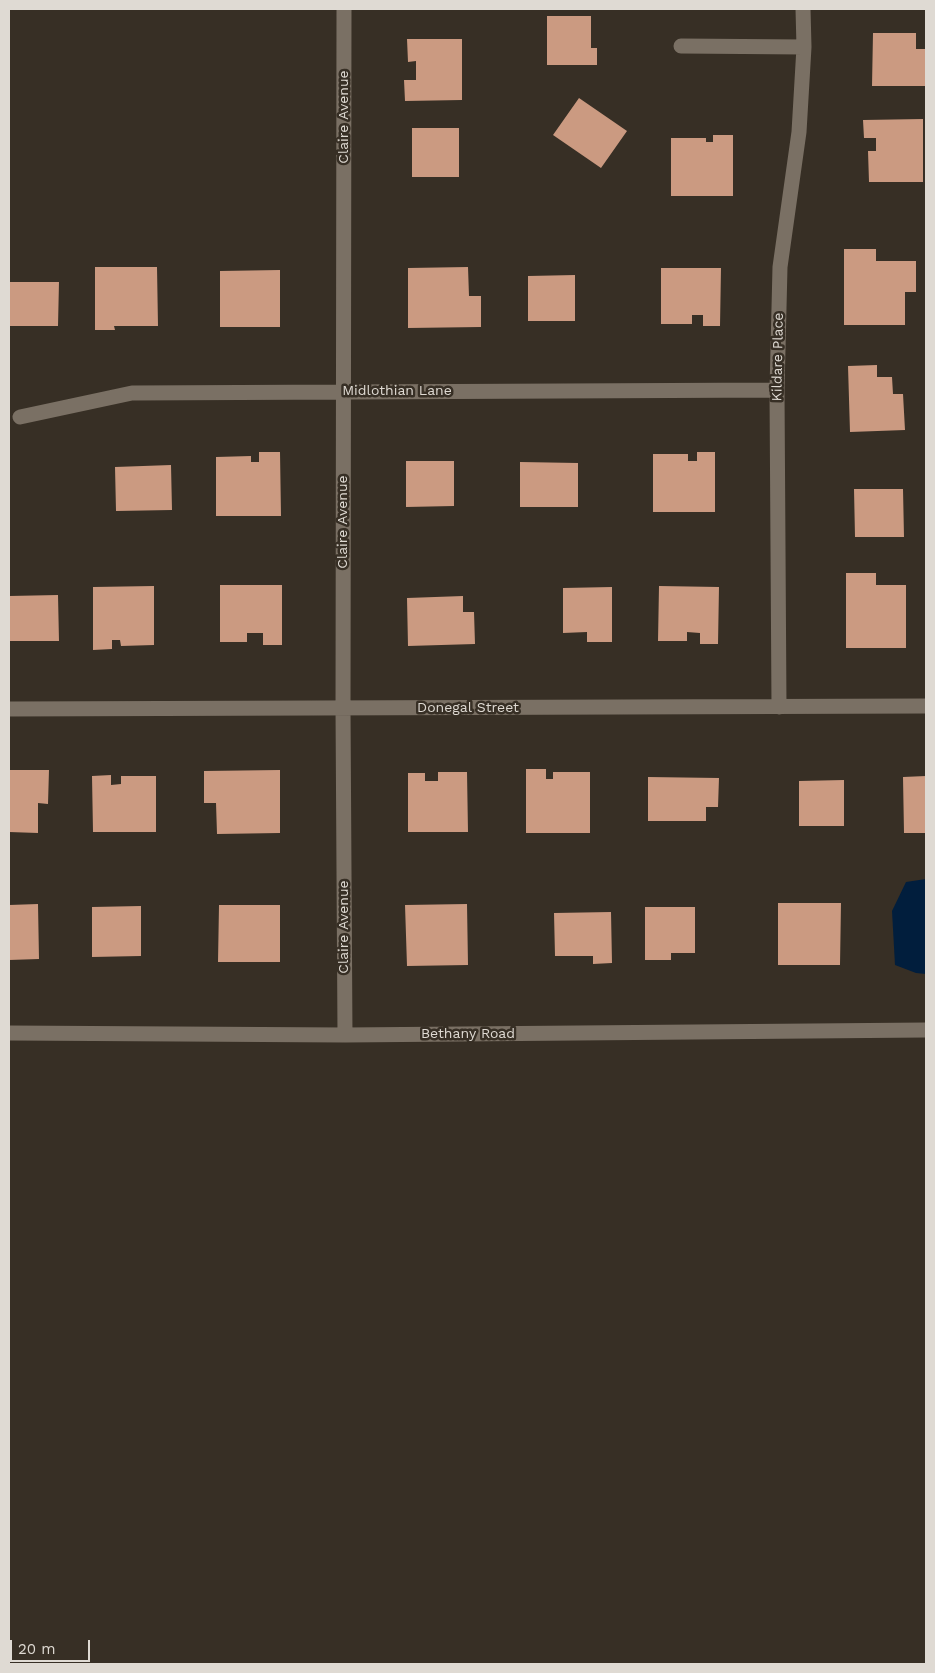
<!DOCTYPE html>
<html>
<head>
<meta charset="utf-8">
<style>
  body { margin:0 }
  #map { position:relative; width:935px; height:1673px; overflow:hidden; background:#372f25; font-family:"Work Sans",sans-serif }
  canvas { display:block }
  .frame { position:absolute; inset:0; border:10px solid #dfdad3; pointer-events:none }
  .scale { position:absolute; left:10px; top:1640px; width:80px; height:22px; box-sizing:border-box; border:2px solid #dfdad3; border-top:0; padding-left:6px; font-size:15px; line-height:18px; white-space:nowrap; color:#dfdad3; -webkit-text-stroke:4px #372f25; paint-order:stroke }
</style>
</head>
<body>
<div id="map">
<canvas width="935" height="1673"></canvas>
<div class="frame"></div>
<div class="scale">20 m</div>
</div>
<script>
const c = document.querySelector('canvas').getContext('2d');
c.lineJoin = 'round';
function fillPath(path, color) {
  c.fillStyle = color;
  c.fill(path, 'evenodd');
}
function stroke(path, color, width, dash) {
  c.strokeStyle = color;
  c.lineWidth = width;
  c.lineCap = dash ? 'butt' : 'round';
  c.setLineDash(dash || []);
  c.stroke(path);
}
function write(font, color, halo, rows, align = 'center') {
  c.font = font + ' "Work Sans",sans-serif';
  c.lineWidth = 5;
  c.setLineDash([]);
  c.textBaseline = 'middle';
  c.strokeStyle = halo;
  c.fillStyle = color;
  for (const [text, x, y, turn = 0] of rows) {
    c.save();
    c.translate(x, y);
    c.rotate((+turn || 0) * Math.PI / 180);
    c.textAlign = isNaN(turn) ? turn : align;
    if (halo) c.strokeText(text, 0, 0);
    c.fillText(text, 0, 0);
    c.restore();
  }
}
const water = new Path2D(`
  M926,879V974L916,973L895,965L892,911L906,882Z`);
const building = new Path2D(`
  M547,16H591V48H597V65H547Z
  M873,33H916V49H926V86H872Z
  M407,39H462V100L405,101L404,80H416V61L408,62Z
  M579,98L627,131L601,168L553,135Z
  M923,119V182H869L868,151H876V138H864L863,120Z
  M412,128H459V177H412Z
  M713,135H733V196H671V138H706V142H713Z
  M844,249H876V261H916V292H905V325H844Z
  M95,267H157L158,326H114L115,330H95Z
  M468,267L469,296H481V327L408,328V268Z
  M661,268H721L720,326H703V315H692V324H661Z
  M280,270V327H220V271Z
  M575,275V321H528V276Z
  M9,282H59L58,326H9Z
  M877,365V377H892L893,394H903L905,430L850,432L848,366Z
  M259,452H280L281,516H216V457L251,456V462H259Z
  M697,452H715V512H653V454H688V461H697Z
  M406,461H454V506L406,507Z
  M520,462L578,463V507H520Z
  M171,465L172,510L116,511L115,467Z
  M854,489H903L904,537H855Z
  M846,573H876V585H906V648H846Z
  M220,585H282V645H263V633H247V642H220Z
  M154,586V645L121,646L120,640H112V649L93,650V587Z
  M659,586L719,587L718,644H700V633L687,632V641H658Z
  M612,587V642H587V632L563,633V588Z
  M58,595L59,641H9V596Z
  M463,596V612H474L475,644L408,646L407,598Z
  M526,769H546V779H553V772H590V833H526Z
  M9,770H49L48,804L38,803V833L9,832Z
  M280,770V833L217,834L216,803H204V771Z
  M438,772H467L468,832H408V773H425V781H438Z
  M111,775V785L121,784V776H156V832H93L92,776Z
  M926,776V833H904L903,777Z
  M648,777L719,778L718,807H706V821H648Z
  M844,780V826H799V781Z
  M778,903H841L840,965H778Z
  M38,904L39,959L9,960V905Z
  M467,904L468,965L407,966L405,905Z
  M219,905H280V962H218Z
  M141,906V956L92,957V907Z
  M645,907H695V953H671V960H645Z
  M611,912L612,963L593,964V956H555L554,913Z`);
const minor = new Path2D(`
  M344,9L343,708L345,1035
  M681,46L804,47
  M20,417L132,393L777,390
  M779,707L777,390L780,267L799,132L804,47L803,9
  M9,709L926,706
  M9,1033L345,1035L926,1030`);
const streetNames = [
  ["Claire Avenue",344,117,-90],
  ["Kildare Place",778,357,-89],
  ["Midlothian Lane",397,391],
  ["Claire Avenue",343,522,-90],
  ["Donegal Street",468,708],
  ["Claire Avenue",344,927,-90],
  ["Bethany Road",468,1034]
];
fillPath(water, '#011e3d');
fillPath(building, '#cb9a81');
stroke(minor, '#7a7064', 15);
write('14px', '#dfdad3', '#372f25', streetNames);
</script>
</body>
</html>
